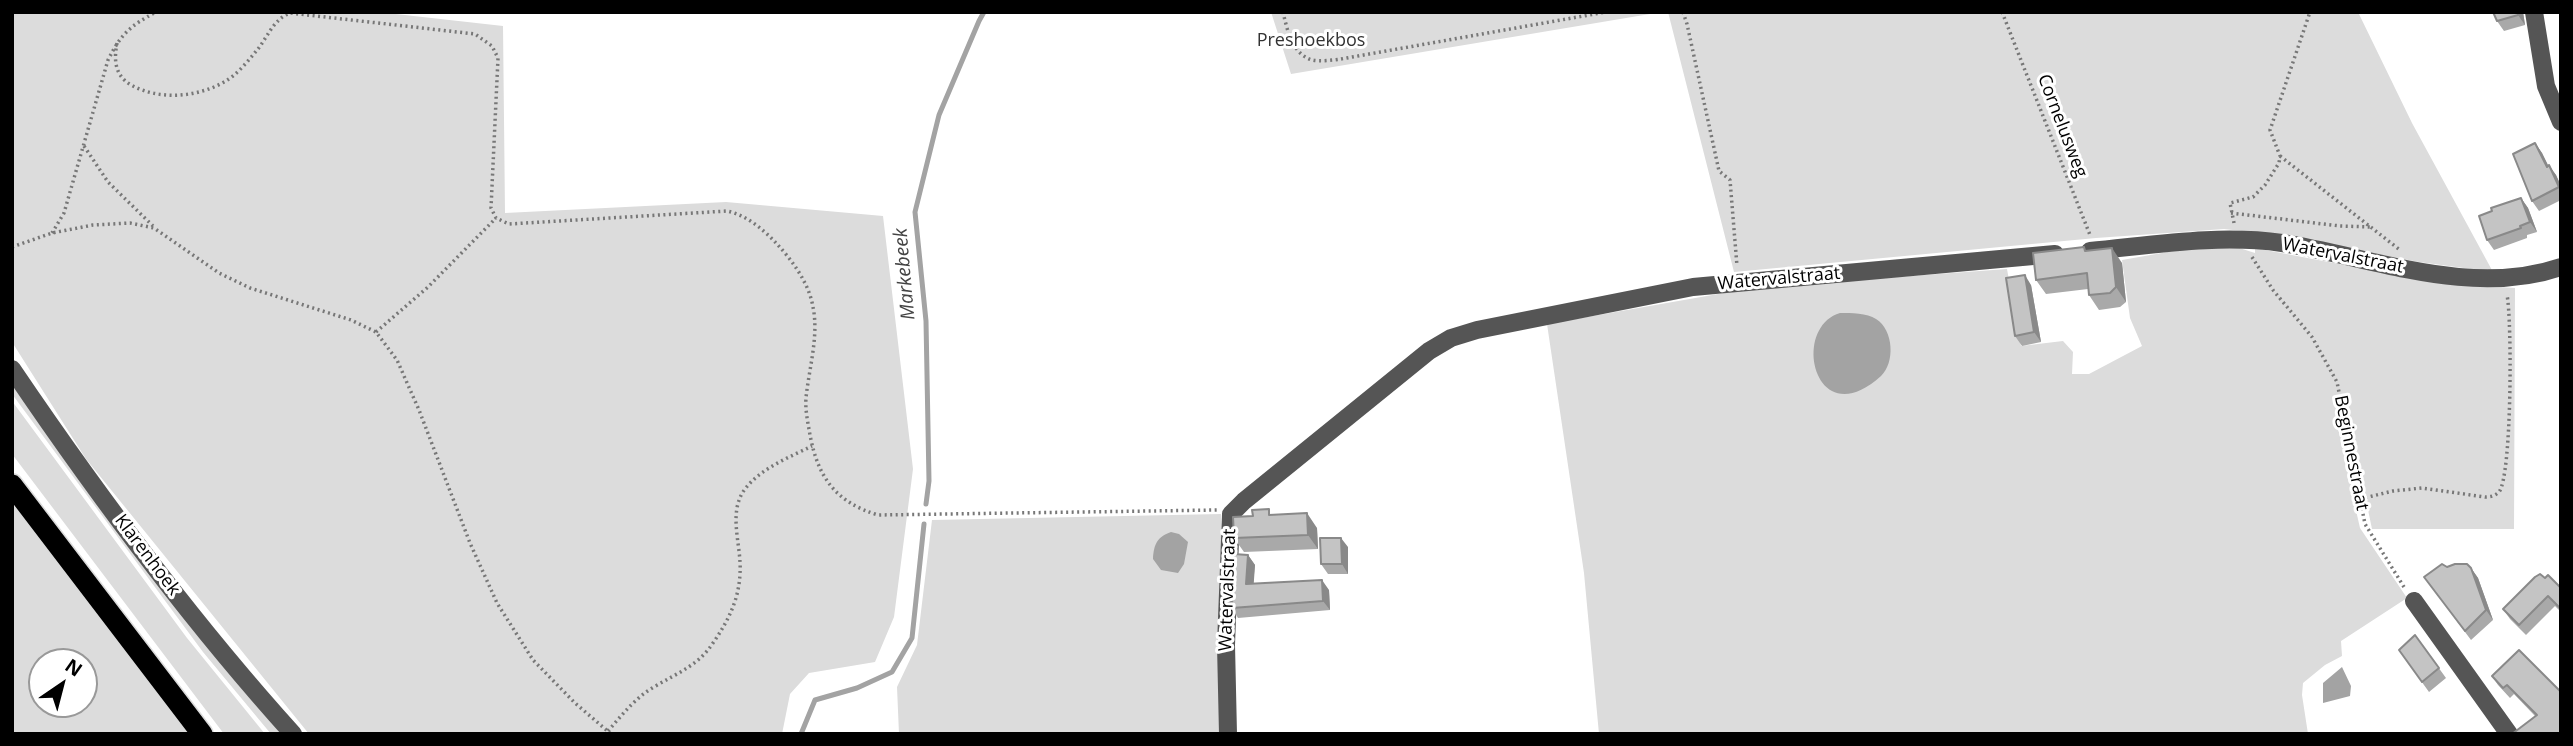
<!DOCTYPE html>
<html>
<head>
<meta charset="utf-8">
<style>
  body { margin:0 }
  #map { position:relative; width:2573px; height:746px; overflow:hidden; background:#fff; font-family:"Open Sans",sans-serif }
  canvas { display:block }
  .frame { position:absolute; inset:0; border:14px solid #000; pointer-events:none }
  .north { position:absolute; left:28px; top:648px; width:70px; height:70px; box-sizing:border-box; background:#fff; border:2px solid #999; border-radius:50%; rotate:35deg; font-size:19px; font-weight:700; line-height:28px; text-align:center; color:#000 }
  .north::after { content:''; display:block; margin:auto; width:24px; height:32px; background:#000; clip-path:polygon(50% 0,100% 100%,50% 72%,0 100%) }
</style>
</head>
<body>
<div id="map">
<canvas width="2573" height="746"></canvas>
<div class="frame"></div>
<div class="north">N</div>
</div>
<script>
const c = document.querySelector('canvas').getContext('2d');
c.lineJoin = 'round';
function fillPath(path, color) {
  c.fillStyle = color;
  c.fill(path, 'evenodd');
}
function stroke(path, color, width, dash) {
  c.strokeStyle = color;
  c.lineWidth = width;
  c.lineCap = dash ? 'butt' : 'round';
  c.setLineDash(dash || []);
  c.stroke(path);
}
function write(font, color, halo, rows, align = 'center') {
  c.font = font + ' "Open Sans",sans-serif';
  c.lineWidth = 6;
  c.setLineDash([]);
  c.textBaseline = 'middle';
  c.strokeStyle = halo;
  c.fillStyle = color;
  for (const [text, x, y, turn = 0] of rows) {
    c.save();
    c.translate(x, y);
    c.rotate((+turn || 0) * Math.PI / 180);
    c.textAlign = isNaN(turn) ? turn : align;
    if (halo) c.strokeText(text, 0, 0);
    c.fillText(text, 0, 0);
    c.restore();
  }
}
const green = new Path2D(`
  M12,12H378L503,26L505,213L726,202L883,216L913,469L894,617L875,662L809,673L790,694L782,734H309L86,459L12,342Z
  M1271,12H1662L1291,74Z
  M1668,12H2358L2412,123L2493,272L2419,262L2277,235L2224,229L2096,238L1734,272Z
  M2233,246L2255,253V248L2439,283L2515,288L2514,529H2372L2367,505L2355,506L2360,528L2407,598L2341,641L2342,656L2325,665L2303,683L2302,695L2308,734H1599L1584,573L1547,324L1758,287L2007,269L2021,346L2063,341L2073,352L2072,374H2089L2142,346L2130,318L2122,260L2196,247Z
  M12,378L286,734H271L203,652L12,394Z
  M12,401L187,638L265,734H224L12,454Z
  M12,500L192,734H12ZM42,662H84V704H42Z
  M1221,514L1223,734H899L897,687L917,645L932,520Z`);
const water = new Path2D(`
  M1840,313C1851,313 1867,313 1876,319C1894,330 1895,363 1881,376C1815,436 1790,328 1840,313Z
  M1171,532L1179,534L1188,542L1184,564L1178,573L1161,570L1153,559C1154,544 1157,537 1171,532Z
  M2342,667L2351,686L2350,696L2323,703V683Z`);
const stream = new Path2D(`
  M926,504L929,481L926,321L915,212L939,115L979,21L984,12
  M801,734L815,700L857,688L892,672L912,638L924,524`);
const path = new Path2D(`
  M1283,12C1287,29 1292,54 1312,60C1320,62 1333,60 1341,59L1606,12
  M1683,12L1687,24L1719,171L1730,180L1737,266
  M2002,12L2090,235
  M117,43C114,59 114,75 131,85C158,100 196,98 224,82C237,75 248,61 258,49C268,36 274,19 290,13L475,34L492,46L498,58L491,208L496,218L509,224L727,211C746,215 763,229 776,243C792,260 809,283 813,307C819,336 809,368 806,398C805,410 808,423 810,435C818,477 835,502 878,515L1217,510
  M84,146L108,182L153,226
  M2280,156L2400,250
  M2231,213L2340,226L2371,227
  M2234,223L2230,203L2253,197L2265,185L2279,163L2280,156L2270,130L2310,12
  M52,233L64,213L108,60C121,34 130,26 156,12
  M12,247L52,233L93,225L130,223L154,228L219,273L250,288L351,320L376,332L397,360L419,410L470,543L497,603L533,660L575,703L611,734
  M2252,257L2273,290L2312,337L2337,382L2365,524L2404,587
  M376,332L428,287L496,218
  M2360,499L2393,491L2422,488L2485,497C2490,497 2495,496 2499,492C2512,476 2512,319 2507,295
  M608,731C622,715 635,698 654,687C677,673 698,666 713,643C728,621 739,600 740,573C742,546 727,513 745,489C761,468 790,457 812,446`);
const minor = new Path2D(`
  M2534,12L2546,86L2561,122
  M2090,251C2154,245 2218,234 2282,243C2372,257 2470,298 2561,267
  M12,369C98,496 190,620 293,734
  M2414,601L2509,734
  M1228,734L1226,645L1231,514L1244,501L1429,351L1451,338L1477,330L1693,287L2055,254`);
const highway = new Path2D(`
  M12,485L202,734`);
const wall = new Path2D(`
  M2523,12L2525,25L2504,31L2497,21Z
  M2535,143L2542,153L2548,166L2556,175L2561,186V200L2539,211L2532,201Z
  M2521,198L2528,208L2537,232L2527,235V238L2494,250L2487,240L2492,211Z
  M2087,251L2122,263L2126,302L2120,307L2099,310L2089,295L2088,289L2046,294L2036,280Z
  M2031,285L2041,342L2022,346L2015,336Z
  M1273,515L1317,528L1318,549L1244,552L1234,538Z
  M1348,547V574H1328L1321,564Z
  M1248,555L1255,565L1253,584L1329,590L1330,610L1238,618L1232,608Z
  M2447,567L2471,568L2478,578L2493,620L2471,640L2424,577Z
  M2545,578L2561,588V612L2555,606L2526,635L2510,619L2503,609Z
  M2415,635L2446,678L2429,692L2399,650Z
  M2492,676L2561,692L2535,716L2514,694L2510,698L2498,685Z`);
const shadedWall = new Path2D(`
  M2517,12H2523L2525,25L2518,15Z
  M2535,143L2542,153L2554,177L2547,167Z
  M2549,165L2556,175L2561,186V189Z
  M2521,198L2528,208L2537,232L2530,222Z
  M2112,248L2122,263L2126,302L2116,287Z
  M2025,275L2031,285L2041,342L2034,332Z
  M1307,513L1317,528L1318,549L1308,535Z
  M1341,538L1348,547V574L1342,564Z
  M1248,555L1255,565L1253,594L1246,584Z
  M2471,568L2478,578L2493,620L2486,610Z
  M1322,580L1329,590L1330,610L1323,601Z`);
const building = new Path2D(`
  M2493,12H2517L2518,15L2497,21Z
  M2535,143L2547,167L2549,165L2559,187L2532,201L2513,154Z
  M2521,198L2530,222L2520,226L2521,228L2487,240L2479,216L2492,211L2491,208Z
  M2084,247L2085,251L2112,248L2116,287L2110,293L2089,295L2087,273L2036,280L2033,253Z
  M2025,275L2034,332L2015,336L2006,278Z
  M1269,509V515L1307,513L1308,535L1234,538L1233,517L1253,516L1252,510Z
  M1320,538H1341L1342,564H1321Z
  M1234,554L1248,555L1246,584L1322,580L1323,601L1232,608Z
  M2442,564L2447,567L2455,564H2467L2471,568L2486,610L2465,631L2424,577Z
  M2540,574L2545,578L2548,575L2561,588V609L2548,596L2519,625L2503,609L2535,577Z
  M2415,635L2439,668L2422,682L2399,650Z
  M2519,650L2561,692V734H2512L2537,715L2507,685L2503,688L2492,676Z`);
const parkNames = [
  ["Preshoekbos",1311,41]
];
const streetNames = [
  ["Cornelusweg",2062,126,69],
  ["Watervalstraat",2343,256,11],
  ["Watervalstraat",1779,279,-5],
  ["Beginnestraat",2351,453,79],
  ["Klarenhoek",147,555,53],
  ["Watervalstraat",1228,590,-88]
];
const waterNames = [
  ["Markebeek",905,274,-95]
];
fillPath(green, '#dcdcdc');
fillPath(water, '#a3a3a3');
stroke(stream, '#a3a3a3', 5);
stroke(highway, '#dbdbdb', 24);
stroke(path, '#777', 3.5, [2, 3.5]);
stroke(minor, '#555', 18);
stroke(highway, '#000', 21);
fillPath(wall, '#a9a9a9');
fillPath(shadedWall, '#898989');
fillPath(building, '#c4c4c4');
stroke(building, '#898989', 2);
write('18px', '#333', '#fff', parkNames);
write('18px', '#000', '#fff', streetNames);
write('italic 19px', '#444', '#fff', waterNames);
</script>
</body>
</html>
